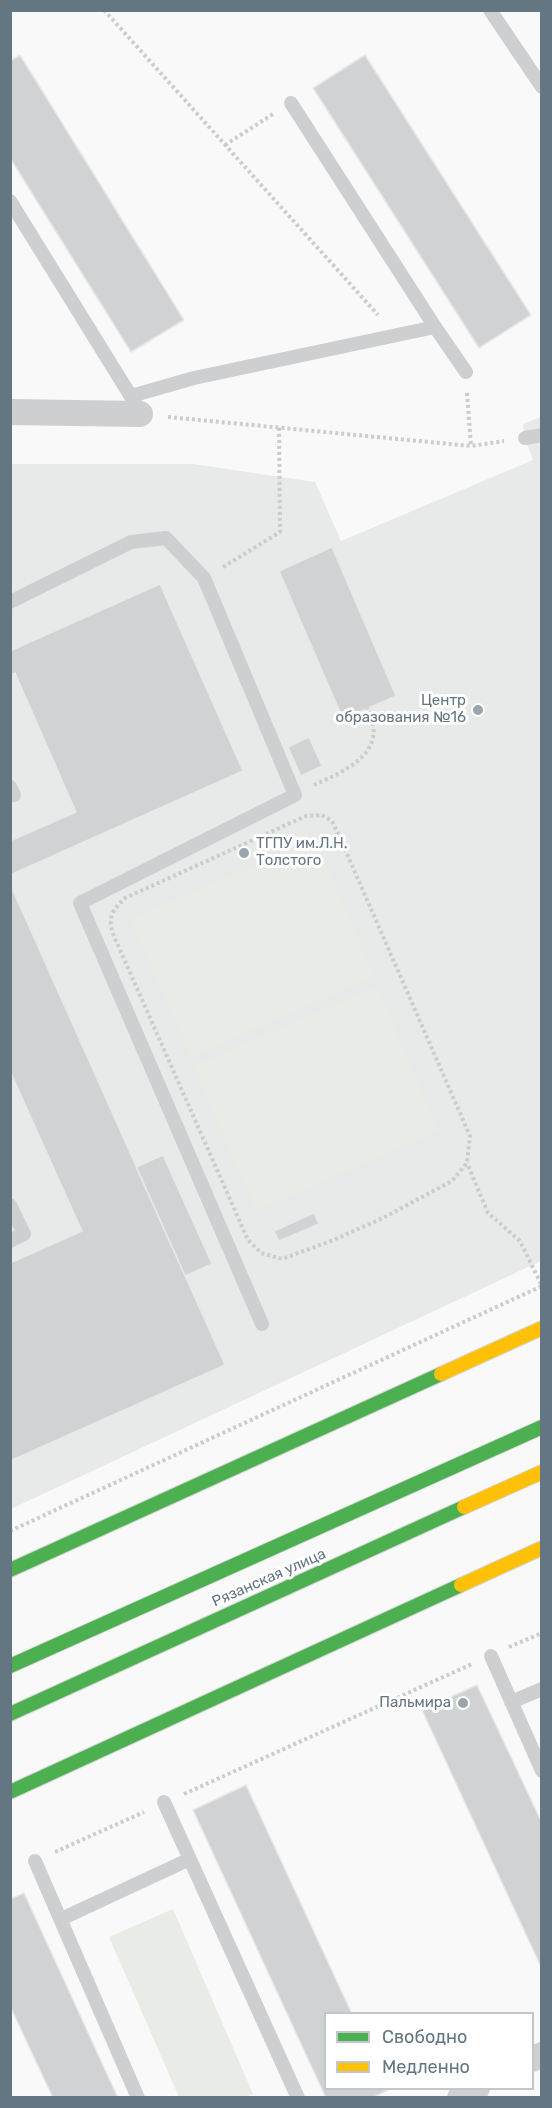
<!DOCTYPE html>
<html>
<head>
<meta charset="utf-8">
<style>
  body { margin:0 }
  #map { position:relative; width:552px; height:2108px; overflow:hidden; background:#f9f9f9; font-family:Rubik,sans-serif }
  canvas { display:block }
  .frame { position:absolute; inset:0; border:12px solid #657683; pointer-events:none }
  .legend { position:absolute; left:324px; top:2012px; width:210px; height:78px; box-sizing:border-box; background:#fff; border:2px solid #c1c8cd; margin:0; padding:8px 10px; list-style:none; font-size:18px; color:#657683 }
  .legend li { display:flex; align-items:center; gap:12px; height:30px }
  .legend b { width:30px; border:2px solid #c1c8cd }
</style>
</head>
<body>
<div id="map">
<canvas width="552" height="2108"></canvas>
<div class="frame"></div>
<ul class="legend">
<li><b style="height:8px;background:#4caf50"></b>Свободно</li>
<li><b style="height:8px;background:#ffc107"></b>Медленно</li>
</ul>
</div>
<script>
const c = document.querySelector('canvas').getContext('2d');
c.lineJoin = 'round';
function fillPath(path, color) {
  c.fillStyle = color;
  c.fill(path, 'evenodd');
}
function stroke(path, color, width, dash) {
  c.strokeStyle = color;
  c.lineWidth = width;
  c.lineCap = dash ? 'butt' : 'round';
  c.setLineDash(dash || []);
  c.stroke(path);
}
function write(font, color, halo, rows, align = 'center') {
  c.font = font + ' Rubik,sans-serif';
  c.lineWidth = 6;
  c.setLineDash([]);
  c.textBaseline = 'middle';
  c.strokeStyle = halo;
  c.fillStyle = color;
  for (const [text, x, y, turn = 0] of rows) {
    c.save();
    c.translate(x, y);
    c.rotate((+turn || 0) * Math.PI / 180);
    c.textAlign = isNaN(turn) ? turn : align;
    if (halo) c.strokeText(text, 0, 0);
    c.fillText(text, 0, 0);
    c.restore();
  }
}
const built = new Path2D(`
  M541,417V1261L11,1509L10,464H193L315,482L341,541L533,460L525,438L523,424Z`);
const green = new Path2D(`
  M315,839L375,976L191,1057L130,919Z
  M377,986L439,1131L256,1211L193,1066Z
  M173,1909L253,2094L245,2097H179L109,1937Z`);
const building = new Path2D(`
  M20,55L184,320L131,352L10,158V61Z
  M365,55L531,315L479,348L313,88Z
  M332,547L396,696L343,719L279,571Z
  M160,584L243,771L10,875V841L76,812L15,673L10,675V651Z
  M309,737L322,766L301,776L288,747Z
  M10,884L225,1365L10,1461V1263L82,1231L10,1071Z
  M163,1155L212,1264L185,1276L136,1167Z
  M314,1213L319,1224L279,1241L274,1231Z
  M477,1685L542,1823V1969L422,1710Z
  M246,1785L352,2014H326V2088H387L388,2090L372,2098H326L193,1810Z
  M24,1893L118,2098H53L10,2006V1899Z`);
const path = new Path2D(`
  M104,10L378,315
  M225,145L273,114
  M467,393L471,446
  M168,417L471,446L504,441
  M223,567L280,532L279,427
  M314,785C348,770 390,751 367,708
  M322,815L332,821L344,847L470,1136L467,1163L452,1181L383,1218L331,1241L282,1259L261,1253L248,1240L113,934C108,916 112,911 125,898L306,816Z
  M10,1531L542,1286L520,1241L488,1213L467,1163
  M509,1647L542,1633
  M184,1794L472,1664
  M55,1852L144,1812`);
const lane = new Path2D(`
  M490,10L542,87
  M291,103L435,327L466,372
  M10,201L135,403
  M131,396L194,378L435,327
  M525,438L542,435
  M10,602L131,542L166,538L204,578L295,795L80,903L262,1324
  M10,787L14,795
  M10,1205L24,1234L10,1241
  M491,1656L542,1771
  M511,1702L542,1689
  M164,1802L298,2098
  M35,1861L138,2098
  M61,1919L190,1859`);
const street = new Path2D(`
  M10,412L140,414
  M532,2059L542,2055
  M460,2098L477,2088`);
const fast = new Path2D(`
  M10,1570L441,1374
  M10,1666L542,1427
  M10,1714L464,1507
  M10,1792L461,1585`);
const slow = new Path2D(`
  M441,1374L542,1328
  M464,1507L542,1472
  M461,1585L542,1548`);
const markers = [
  [478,710,6,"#99a4ac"],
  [244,853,6,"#99a4ac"],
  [463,1703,6,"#99a4ac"]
];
const poiNames = [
  ["Центр",466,701],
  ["образования №16",466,718],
  ["ТГПУ им.Л.Н.",256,844,"left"],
  ["Толстого",256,861,"left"],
  ["Пальмира",451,1703]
];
const streetNames = [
  ["Рязанская улица",269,1578,-24]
];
fillPath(built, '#e8e9e9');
fillPath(green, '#e8ebe6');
fillPath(building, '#d0d2d3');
stroke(building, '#e8e8e8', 1.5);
stroke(fast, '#d5d6d7', 16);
stroke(slow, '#d5d6d7', 16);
stroke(path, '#cbcccd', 4, [3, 3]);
stroke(lane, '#cecfd0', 14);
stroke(street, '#cecfd0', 26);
stroke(fast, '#4caf50', 14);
stroke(slow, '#ffc107', 14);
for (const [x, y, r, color] of markers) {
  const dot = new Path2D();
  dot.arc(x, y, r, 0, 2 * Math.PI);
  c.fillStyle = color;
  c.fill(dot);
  stroke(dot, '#fff', 2);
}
write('15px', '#657683', '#fff', poiNames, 'right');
write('15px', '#657683', '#fff', streetNames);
</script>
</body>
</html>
